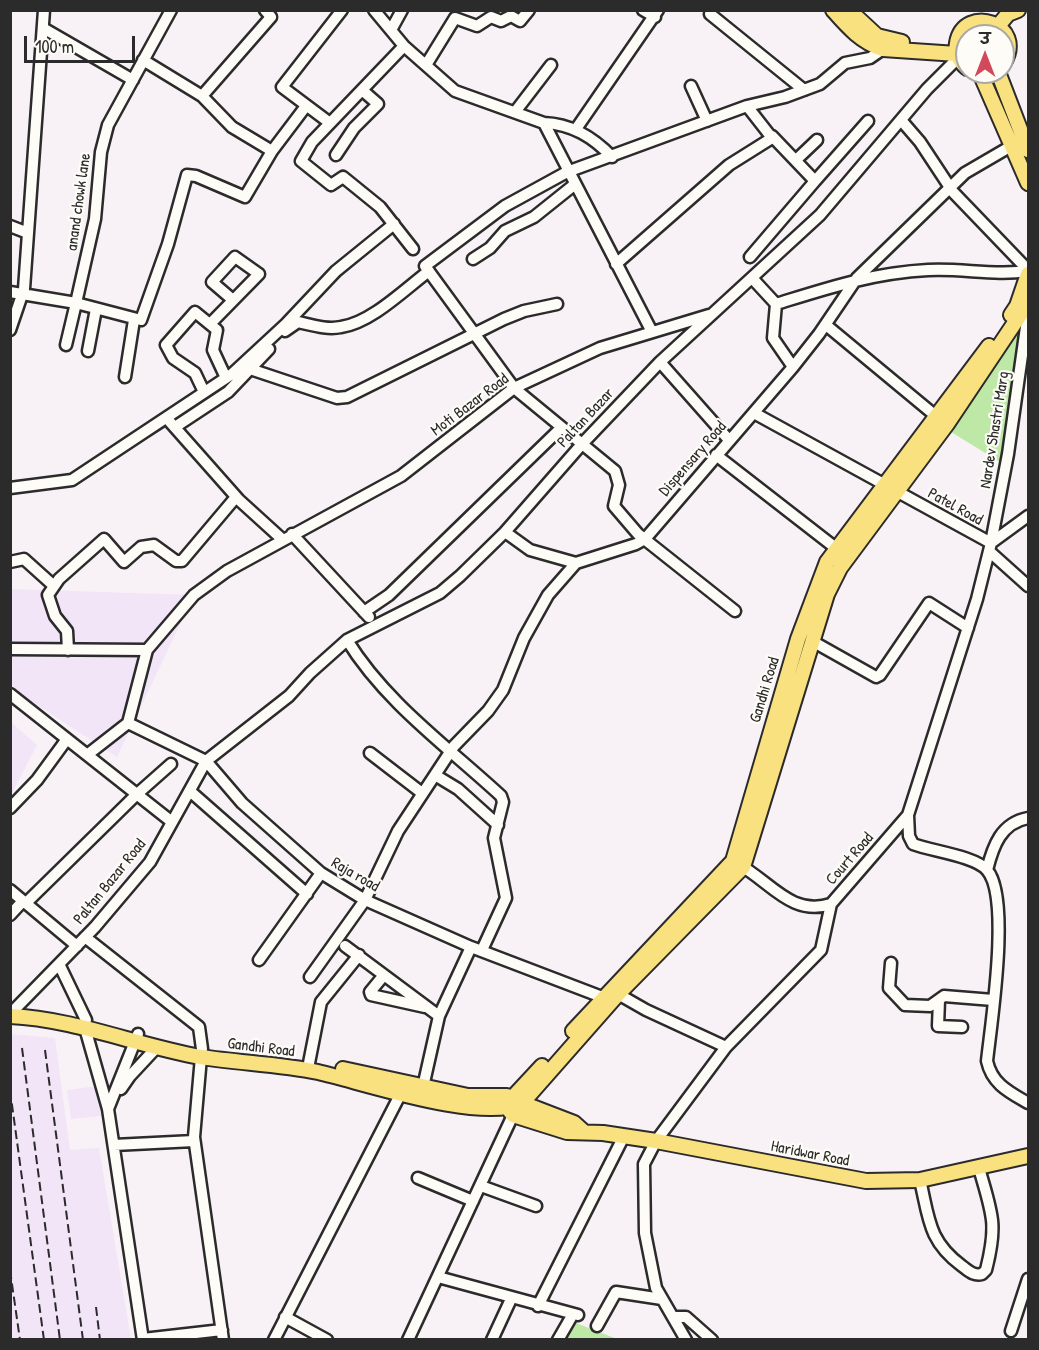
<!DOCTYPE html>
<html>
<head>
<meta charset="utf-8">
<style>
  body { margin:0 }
  #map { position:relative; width:1039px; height:1350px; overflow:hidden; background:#f8f2f7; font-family:"Patrick Hand","Playpen Sans Deva",sans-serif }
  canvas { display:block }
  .frame { position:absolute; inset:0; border:12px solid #2b2b2b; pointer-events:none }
  .north { position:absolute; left:955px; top:24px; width:60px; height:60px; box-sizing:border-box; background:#fdfcf7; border:2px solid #a9a8a5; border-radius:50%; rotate:0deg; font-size:16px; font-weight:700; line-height:24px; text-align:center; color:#2b2b2b }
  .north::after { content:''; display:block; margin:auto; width:21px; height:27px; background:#d1495b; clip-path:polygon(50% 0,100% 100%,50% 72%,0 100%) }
  .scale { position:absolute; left:24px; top:36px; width:111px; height:27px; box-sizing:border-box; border:3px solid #2b2b2b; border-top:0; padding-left:8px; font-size:18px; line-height:21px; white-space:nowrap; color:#2b2b2b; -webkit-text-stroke:4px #fdfcf7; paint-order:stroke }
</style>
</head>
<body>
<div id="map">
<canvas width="1039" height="1350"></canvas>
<div class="frame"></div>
<div class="north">उ</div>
<div class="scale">100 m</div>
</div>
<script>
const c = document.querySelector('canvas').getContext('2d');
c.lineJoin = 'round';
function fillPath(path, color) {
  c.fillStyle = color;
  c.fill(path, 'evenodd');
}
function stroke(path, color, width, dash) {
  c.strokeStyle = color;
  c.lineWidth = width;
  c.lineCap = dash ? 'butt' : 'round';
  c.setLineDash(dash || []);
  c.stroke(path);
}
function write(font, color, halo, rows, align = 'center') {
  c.font = font + ' "Patrick Hand",sans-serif';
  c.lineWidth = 4.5;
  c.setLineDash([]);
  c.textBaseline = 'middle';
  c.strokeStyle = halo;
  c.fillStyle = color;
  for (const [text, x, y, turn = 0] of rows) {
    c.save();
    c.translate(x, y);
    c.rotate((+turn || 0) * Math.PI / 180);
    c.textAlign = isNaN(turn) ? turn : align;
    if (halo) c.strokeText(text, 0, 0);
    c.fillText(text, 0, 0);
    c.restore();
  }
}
const built = new Path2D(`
  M10,589L194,595L117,757L11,688Z
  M11,722L37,745L11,795Z
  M10,1034L55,1038L70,1150L99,1148L131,1339H11Z
  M98,1086L101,1116L71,1119L67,1090Z`);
const green = new Path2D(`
  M1020,330L1000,462L951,432Z
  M571,1321L617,1339L559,1340Z`);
const stream = new Path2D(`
  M332,283L394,231
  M119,455L168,425
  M50,488L70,485`);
const minor = new Path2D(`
  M374,10L404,46L455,91L544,123L652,332
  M643,10L655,17
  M710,14L804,90
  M43,28L133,80
  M391,30L402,10
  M404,46L312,142L301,161L331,185L343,177L380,207L413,249
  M143,60L202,96L271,17L265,10
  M426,65L455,18L477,26L491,17L501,21L511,16L520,21L529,10
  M691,86L707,121
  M515,112L551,65
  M901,120L920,142L953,192L1028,270
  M330,123L282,87L342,10
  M544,123C572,124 593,137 612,157
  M576,129L658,10
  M272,151L306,106
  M336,155L354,128L378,104L362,90
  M796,160L817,140
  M815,181L868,121
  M10,226L28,233
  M750,257L815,181L772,136
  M473,259L490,248L505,231L534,217L574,185
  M616,264L729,165L772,138L747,106
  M752,278L776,304C828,288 872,273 928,270C962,268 994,276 1028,271
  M10,292L76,303L95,219L101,152L108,125L171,10
  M776,304L773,338L793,367
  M210,324L259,274L235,257L212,282L233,300
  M826,325L937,417
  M10,330L24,289L44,10
  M285,331L298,322C312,325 327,330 341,327C371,323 405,289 429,271
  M66,345L76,303L141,320L168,244L187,175L196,176L245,197L272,151L232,127L202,96
  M88,351L96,309
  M660,362L729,440
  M241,366L337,398L347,397L504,319L524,311L557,304
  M125,377L134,320
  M204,392L195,373L173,358L166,345L195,312L217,330L213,350L226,378
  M754,413L991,543L1028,516
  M170,422L239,500L283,540
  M175,427L228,392L269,349
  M716,455L837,549
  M10,488L72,480L232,374L286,324L336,271L394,224
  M505,532L530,550L576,563L636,544L645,539L793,367L819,334L857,278L965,173L1013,145
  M292,534L369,617
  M989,551L1028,586
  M10,562L24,559L54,586
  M735,611L638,534L614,506L619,485L615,471L514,388L425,266L505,206L567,172L747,106L785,97L820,84L845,63L870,58L883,49
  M364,612L389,595L561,428
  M347,640C385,702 448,747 501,796L503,802L494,838L506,898L482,950
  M812,641L876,677L880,675L929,603L968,628
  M10,649L147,650
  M68,650L67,631L55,616L48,595L59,579L104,539L124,562L141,547L154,545L176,561H182L236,497
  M10,694L172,822
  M128,723L206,761L242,803L321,873L365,900L471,947L602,997
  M370,753L422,793
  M87,755L128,723L147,650L194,595L227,571L401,476L514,388L600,348L709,315
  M435,775L458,789L498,825
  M191,792L307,894
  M10,808L37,780L67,739
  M908,815L909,836L913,844C931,851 975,856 987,870C1011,897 991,1024 987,1061C992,1084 1009,1092 1028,1103
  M738,864C770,881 791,917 831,904
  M987,870C993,846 1001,823 1028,818
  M10,890L77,946
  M26,903L136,795L171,764
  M10,915L23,901
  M85,937L199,1027L202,1049
  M345,946L439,1016
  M259,960L321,873
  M891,963L889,988L905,1005L930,1006L944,996L993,1000
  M59,964L86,1020
  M384,975L370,992L371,995L425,1007
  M310,977L365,900L398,831L454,746L488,711L503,690L524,638L548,595L576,563
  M618,994L646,1010L726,1047
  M939,1000L938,1026L962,1027
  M16,1008L95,927L150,862L206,761L289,696L310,673L347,640L440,593L460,576L505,532L582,444L660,362L820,215L927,89L958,58
  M85,1028L108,1109L143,1340
  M201,1057L194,1137L223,1340
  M309,1063L321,1002L359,955
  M423,1087L439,1016L471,947
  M121,1089L130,1076L157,1047
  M108,1109L138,1034
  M114,1145L194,1141
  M418,1178L473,1201
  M920,1180C929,1218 928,1241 962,1266C969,1271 973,1276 982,1274L986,1270C998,1223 992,1214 979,1168
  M481,1186L536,1206
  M438,1277L578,1315
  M538,1306L624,1136
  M285,1317L327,1340
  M673,1317H686L712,1340
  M597,1326L616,1292L662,1299
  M1011,1331L1028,1279
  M143,1339L222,1330
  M274,1340L401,1093
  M408,1340L513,1115
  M492,1340L511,1299
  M558,1340L573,1314
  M686,1340L656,1288L645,1233L644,1164L656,1141L726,1047L821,950L831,904L908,815L977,599L991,543L1008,454L1028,313`);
const major = new Path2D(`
  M833,10C848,27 861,42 883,49L957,54
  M849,10L877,36L902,42
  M998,26L1008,14L1018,10
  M967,68C960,62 955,53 957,43C964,3 1028,24 1003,64
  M998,72L1028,150
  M980,73L1028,183
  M1011,315L1017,306L1028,274
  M10,1016C75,1019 138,1046 201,1057C240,1063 280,1064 318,1072C366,1083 479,1122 522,1103L618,994L743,867L827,594L840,568L947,424L1028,303
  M573,1031L733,861L798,639L827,562L989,346
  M343,1069L468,1096H507
  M515,1095L542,1066
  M500,1098L513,1115L567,1132L603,1133L656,1141L866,1181L920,1180L1028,1156
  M522,1103L574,1123L584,1132`);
const rail = new Path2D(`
  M22,1048L60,1340
  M45,1050L83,1340
  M10,1090L44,1340
  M10,1270L20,1340
  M96,1307L100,1340`);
const streetNames = [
  ["anand chowk lane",79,202,-82],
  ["Moti Bazar Road",470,405,-37],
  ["Paltan Bazar",586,418,-47],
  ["Nardev Shastri Marg",995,430,-81],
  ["Dispensary Road",693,459,-49],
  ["Patel Road",955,507,29],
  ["Gandhi Road",765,690,-73],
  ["Court Road",850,859,-49],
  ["Raja road",355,875,30],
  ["Paltan Bazar Road",110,882,-51],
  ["Gandhi Road",261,1048,7],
  ["Haridwar Road",810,1154,11]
];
fillPath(built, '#f2e5f7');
fillPath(green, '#bee8a5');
stroke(stream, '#5d8e93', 2);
stroke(minor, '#2b2b2b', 15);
stroke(major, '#2b2b2b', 18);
stroke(minor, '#fdfcf7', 10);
stroke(major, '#fae180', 14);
stroke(rail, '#2b2b2b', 2, [9, 4.5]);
write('16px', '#2b2b2b', '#fdfcf7', streetNames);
</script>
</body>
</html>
